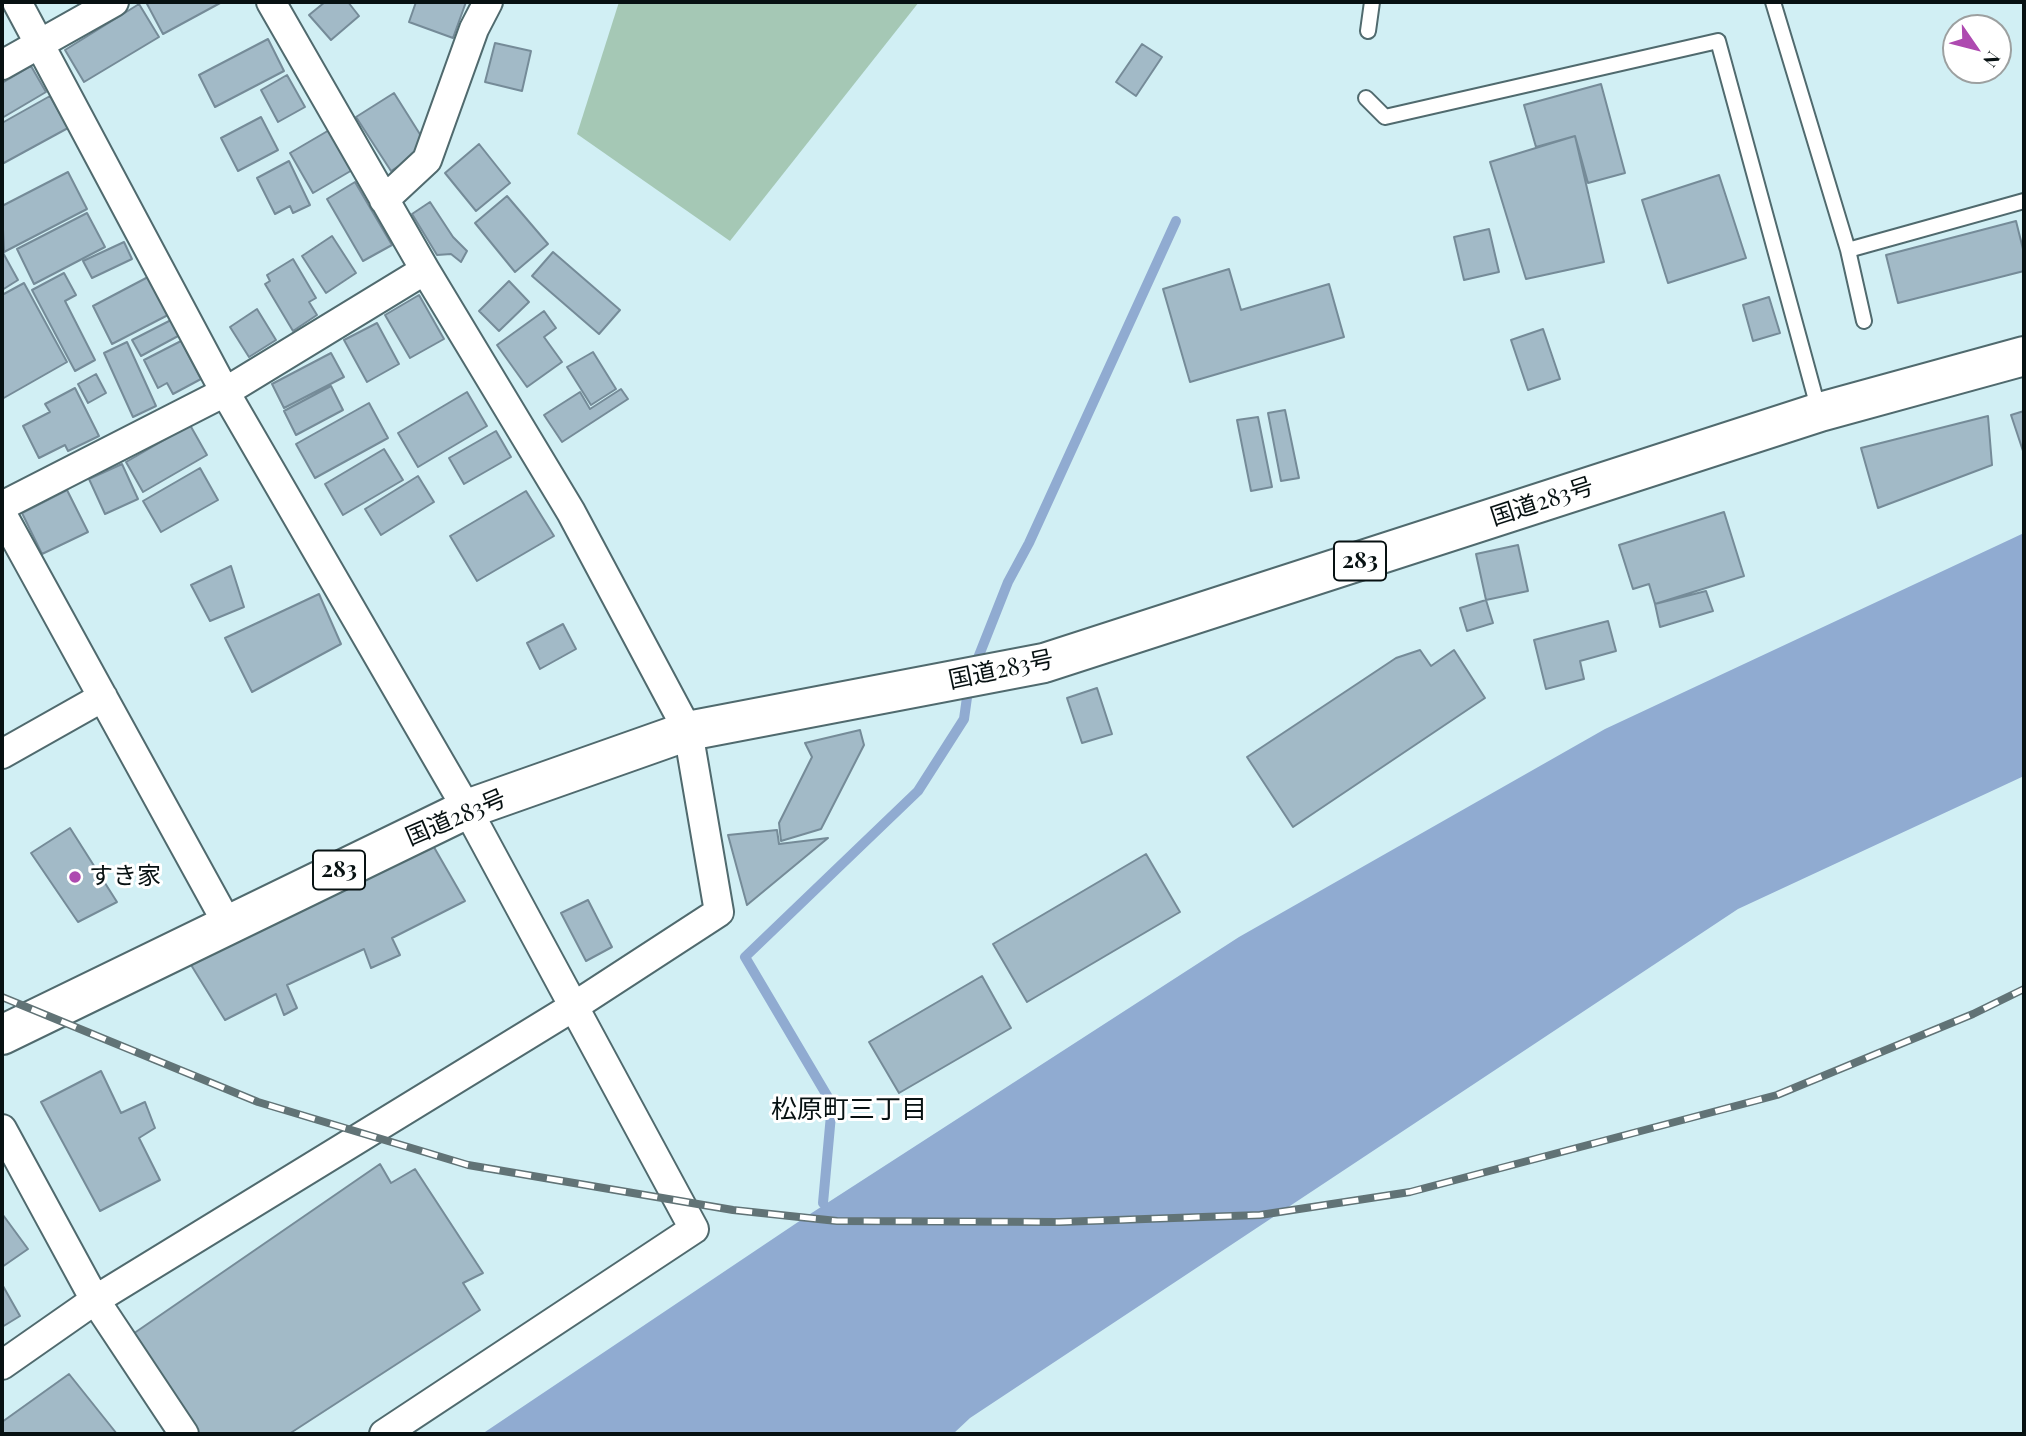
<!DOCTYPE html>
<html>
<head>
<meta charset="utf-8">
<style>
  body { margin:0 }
  #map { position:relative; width:2026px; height:1436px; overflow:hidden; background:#d1eff4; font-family:"Playfair Display",serif }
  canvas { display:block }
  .frame { position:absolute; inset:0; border:4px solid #071112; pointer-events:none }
  .north { position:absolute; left:1942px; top:14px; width:70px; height:70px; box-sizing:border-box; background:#fff; border:2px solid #9ca0a0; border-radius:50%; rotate:125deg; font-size:19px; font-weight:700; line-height:28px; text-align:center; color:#071112 }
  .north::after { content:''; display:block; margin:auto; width:24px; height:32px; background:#ae4ab0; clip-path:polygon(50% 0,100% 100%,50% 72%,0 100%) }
</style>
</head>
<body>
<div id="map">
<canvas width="2026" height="1436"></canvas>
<div class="frame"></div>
<div class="north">N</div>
</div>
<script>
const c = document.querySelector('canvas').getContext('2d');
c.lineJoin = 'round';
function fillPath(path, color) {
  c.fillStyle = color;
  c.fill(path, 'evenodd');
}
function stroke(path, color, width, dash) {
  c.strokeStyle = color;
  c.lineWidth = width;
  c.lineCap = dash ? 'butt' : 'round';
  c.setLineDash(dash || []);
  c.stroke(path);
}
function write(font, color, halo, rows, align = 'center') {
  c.font = font + ' "Playfair Display","Noto Sans JP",serif';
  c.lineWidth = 6;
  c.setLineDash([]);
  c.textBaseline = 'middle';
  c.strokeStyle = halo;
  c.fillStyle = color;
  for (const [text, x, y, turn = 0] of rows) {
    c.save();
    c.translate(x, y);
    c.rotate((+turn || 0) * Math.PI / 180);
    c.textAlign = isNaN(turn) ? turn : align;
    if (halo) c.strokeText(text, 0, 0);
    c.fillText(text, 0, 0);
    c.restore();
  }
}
const green = new Path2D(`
  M619,2H919L730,241L577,134Z`);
const water = new Path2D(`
  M2024,533V776L1738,909L970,1418L953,1434H482L807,1216L1239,937L1605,729Z`);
const stream = new Path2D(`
  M974,668L1008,582L1029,543L1176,221
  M823,1203L832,1104L745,957L918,791L964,719L969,683`);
const building = new Path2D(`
  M146,2H222L163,34Z
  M325,2H348L359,16L331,40L309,15Z
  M416,2H466L453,38L409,22Z
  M139,4L159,37L84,82L65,50Z
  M268,39L284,71L215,107L199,75Z
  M495,43L531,51L522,91L485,82Z
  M1142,44L1162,57L1136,96L1116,82Z
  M31,66L46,92L2,118V83Z
  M287,75L305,107L278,122L261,90Z
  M1601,84L1625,173L1588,183L1575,136L1536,147L1524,105Z
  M394,93L428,147L391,171L356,117Z
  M50,96L68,128L2,164V123Z
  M261,117L278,150L238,171L221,138Z
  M331,129L354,169L313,193L290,153Z
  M1575,136L1604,262L1526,279L1490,162Z
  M479,144L510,183L476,211L445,173Z
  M289,161L310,205L293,213L290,206L275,214L257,178Z
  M68,172L87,209L4,252L2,206Z
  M1719,175L1746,258L1668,283L1642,200Z
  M355,182L392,245L363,261L327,199Z
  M507,196L548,244L515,272L475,223Z
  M430,202L453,237L467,251L461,262L451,254L437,255L412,214Z
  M87,213L105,247L34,284L17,249Z
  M2016,221L2024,253V271L1898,303L1886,255Z
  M1489,229L1499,272L1464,280L1454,237Z
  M332,236L356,273L326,293L302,256Z
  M124,242L132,259L92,278L83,261Z
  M2,251L18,280L2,290Z
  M553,252L620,310L599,334L532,276Z
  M293,259L316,298L309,302L317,315L293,331L265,284L270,281L267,275Z
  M1229,269L1241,310L1329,284L1344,337L1190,382L1163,289Z
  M64,273L76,295L65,301L95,360L75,371L32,290Z
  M148,277L168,315L112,344L93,306Z
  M509,281L529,302L499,331L479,311Z
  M24,283L67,362L2,399V295Z
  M419,295L444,339L410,358L385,315Z
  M1769,297L1780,333L1753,341L1743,305Z
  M257,309L276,340L249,357L230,327Z
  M544,311L556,328L544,337L562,362L527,387L497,345Z
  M173,319L180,335L141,356L132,340Z
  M377,323L399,364L367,382L344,340Z
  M1543,329L1560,379L1528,390L1511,340Z
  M181,341L201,379L173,394L167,383L158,388L144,360Z
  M127,342L156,406L133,417L104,353Z
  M593,352L616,389L591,405L567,367Z
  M331,353L344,377L284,408L272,384Z
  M96,374L106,393L88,403L78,384Z
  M331,386L343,410L296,435L284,411Z
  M75,388L99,436L68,451L65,445L39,458L23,426L50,412L45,404Z
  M621,389L628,399L562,442L544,415L580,392L590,409Z
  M467,392L487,426L418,467L398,433Z
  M369,403L388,438L315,478L296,444Z
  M1285,410L1299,478L1281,481L1268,413Z
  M2024,411V454L2011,415Z
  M1988,416L1992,465L1878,508L1861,448Z
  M1258,417L1272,487L1251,491L1237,420Z
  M190,425L207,455L143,492L126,462Z
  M496,431L511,457L464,484L449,458Z
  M384,449L403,480L343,515L325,484Z
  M122,464L138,499L105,514L89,479Z
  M200,468L218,500L161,532L143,501Z
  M418,476L434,502L381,535L365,509Z
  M67,490L88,532L42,554L22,513Z
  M526,491L554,536L477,581L450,536Z
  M1724,512L1744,576L1655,604L1649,584L1633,589L1619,545Z
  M1518,545L1528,591L1486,600L1476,554Z
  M231,566L244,607L210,621L191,585Z
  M1706,591L1713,611L1660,627L1655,604Z
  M319,594L341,644L252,692L225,638Z
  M1486,600L1493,623L1467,631L1460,608Z
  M1608,621L1616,651L1580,661L1584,679L1546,689L1534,640Z
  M563,624L576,649L540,669L527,643Z
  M1420,650L1431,666L1454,650L1485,698L1293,827L1247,757L1396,658Z
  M1097,688L1112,734L1082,743L1067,698Z
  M860,730L864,745L821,829L781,841L779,823L812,757L805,743Z
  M70,828L117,902L78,922L31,853Z
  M777,830L779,844L828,838L747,905L728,835Z
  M431,842L465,901L392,938L400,955L371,968L364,949L287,985L297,1008L284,1015L276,994L225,1020L188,960Z
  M1146,854L1180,912L1027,1002L993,944Z
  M588,900L612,947L586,961L561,913Z
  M982,976L1011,1028L899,1093L869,1042Z
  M101,1071L121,1113L145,1102L155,1128L139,1138L160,1180L100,1211L41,1102Z
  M380,1164L391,1183L415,1169L483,1273L463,1283L480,1310L289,1434H198L130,1336Z
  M3,1215L28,1249L2,1267V1216Z
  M3,1286L20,1316L2,1327V1287Z
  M69,1374L117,1434H2V1422Z`);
const lane = new Path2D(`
  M1773,2L1848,250L1864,321
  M1368,31L1372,2
  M1366,98L1385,117L1718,41L1819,411
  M1848,250L2024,201`);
const street = new Path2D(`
  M17,2L225,392L467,809L694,1229L384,1434
  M2,65L114,2
  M384,200L427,160L474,29L488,2
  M2,506L225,392L425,270
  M2,514L227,923
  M2,754L103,697
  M2,1129L95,1300L184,1434
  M2,1365L95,1300L573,1007L719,912L688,731L571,512L425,270L271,2`);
const highway = new Path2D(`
  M2,1035L467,809L688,731L1044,663L1820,412L2024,356`);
const rail = new Path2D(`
  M2,997L258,1102L468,1165L733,1210L837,1221L1059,1222L1260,1215L1410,1192L1777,1095L1973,1014L2024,989`);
const markers = [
  [75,877,7,"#ae4ab0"]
];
const shields = [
  [1360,561,52],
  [339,870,52]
];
const shieldNames = [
  ["283",1360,561],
  ["283",339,870]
];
const streetNames = [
  ["国道283号",1542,502,-18],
  ["国道283号",1001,670,-12],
  ["国道283号",456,818,-23]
];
const poiNames = [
  ["すき家",89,877]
];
const neighbourhoodNames = [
  ["松原町三丁目",849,1110]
];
fillPath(green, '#a5c8b5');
fillPath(water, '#90abd1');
stroke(stream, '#90abd1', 10);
fillPath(building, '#a2bac7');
stroke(building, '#758b98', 2);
stroke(lane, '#506a6e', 18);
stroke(street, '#506a6e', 32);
stroke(highway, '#506a6e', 42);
stroke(lane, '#fff', 14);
stroke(street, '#fff', 28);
stroke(highway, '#fff', 38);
stroke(rail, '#617376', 8);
stroke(rail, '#fff', 5, [16]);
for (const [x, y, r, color] of markers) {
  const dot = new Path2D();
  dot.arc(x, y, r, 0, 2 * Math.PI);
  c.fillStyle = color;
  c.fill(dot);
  stroke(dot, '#fff', 2.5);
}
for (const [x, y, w] of shields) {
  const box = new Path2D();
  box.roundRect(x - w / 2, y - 19.5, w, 39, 5);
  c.fillStyle = '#fff';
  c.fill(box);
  stroke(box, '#071112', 2);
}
write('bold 23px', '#071112', null, shieldNames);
write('24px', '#071112', '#fff', streetNames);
write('24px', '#071112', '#fff', poiNames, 'left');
write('26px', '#071112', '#fff', neighbourhoodNames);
</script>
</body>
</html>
